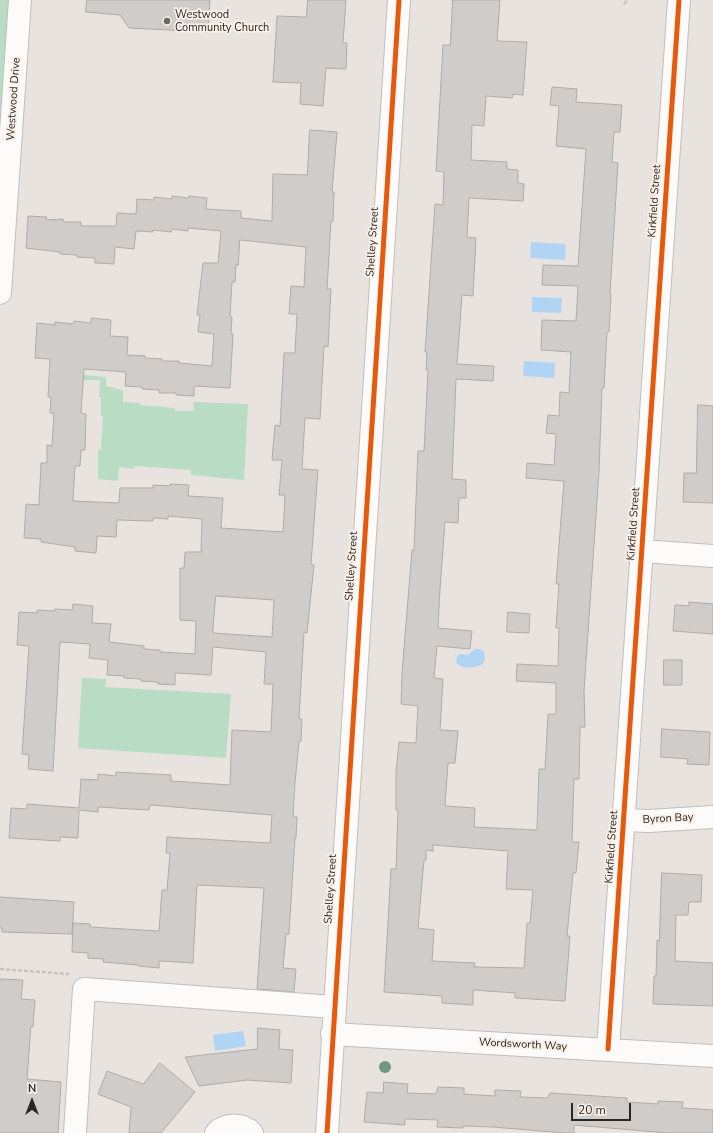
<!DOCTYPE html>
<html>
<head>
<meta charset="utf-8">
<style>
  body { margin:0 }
  #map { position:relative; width:713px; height:1133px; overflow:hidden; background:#e8e3de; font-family:"Nunito Sans",sans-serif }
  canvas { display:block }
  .north { position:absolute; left:12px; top:1081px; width:40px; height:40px; -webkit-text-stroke:3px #faf0e8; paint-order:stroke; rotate:0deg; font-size:11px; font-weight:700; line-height:16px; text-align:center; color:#2a2623 }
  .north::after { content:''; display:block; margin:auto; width:14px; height:18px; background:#2a2623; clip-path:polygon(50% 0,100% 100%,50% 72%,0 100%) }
  .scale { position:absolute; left:571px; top:1103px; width:60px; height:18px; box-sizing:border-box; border:2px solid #2a2623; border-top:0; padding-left:5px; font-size:12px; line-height:14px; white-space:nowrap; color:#2a2623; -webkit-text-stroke:3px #faf0e8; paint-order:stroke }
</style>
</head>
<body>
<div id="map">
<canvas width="713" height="1133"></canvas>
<div class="north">N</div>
<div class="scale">20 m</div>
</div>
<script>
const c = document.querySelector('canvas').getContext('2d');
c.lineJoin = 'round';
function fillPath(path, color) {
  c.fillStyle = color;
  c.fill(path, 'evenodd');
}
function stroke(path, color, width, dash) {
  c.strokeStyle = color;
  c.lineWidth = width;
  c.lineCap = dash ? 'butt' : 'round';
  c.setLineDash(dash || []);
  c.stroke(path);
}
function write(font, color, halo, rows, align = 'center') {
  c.font = font + ' "Nunito Sans",sans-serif';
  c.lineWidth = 3.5;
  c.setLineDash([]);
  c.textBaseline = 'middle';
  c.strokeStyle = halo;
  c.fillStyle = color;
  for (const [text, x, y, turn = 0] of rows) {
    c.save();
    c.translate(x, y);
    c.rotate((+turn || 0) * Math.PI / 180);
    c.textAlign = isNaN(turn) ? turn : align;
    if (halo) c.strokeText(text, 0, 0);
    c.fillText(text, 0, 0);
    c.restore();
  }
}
const green = new Path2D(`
  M0,0H20L0,293Z
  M84,375L106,377V386L123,390V402L140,403V405L175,408V411H194L193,402L248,404L244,480L191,475V470L135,466L134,469L119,467L118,481L98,479V450H101L103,416H101V397H99L100,380H83Z
  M82,678L106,679L105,687L231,694L226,758L78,748Z`);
const water = new Path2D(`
  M531,242L566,244L565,260L530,258Z
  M532,297L562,298L561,313L532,312Z
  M524,361L555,363L554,378L523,376Z
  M475,649H480L484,652L485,658L483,664C474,668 464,670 456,663L457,656L461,654L468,655Z
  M243,1031L246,1046L215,1051L213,1035Z`);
const building = new Path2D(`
  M87,0H210L208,32L129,28L120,15L86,12Z
  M308,0H346L343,43H347L346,69L326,68L323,106L300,104L301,83L273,82L277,16L306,17Z
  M453,0H500L497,41L527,42L523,95L513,94L512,98L486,96L484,126L472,125L471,160L507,162V169L518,170V183L524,184L523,201L469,198L467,237L476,238L473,296L462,295L457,364L494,366L493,381L456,379L452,479L466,480V498H459L458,523L445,522L440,589L438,628L472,631L470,649L437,646L434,678L443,679L440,730L458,731L455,763H448L445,806L475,808L474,827L537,830L539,769H545L548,714H556V683L516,681L517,664L558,666L559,628H556L559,584H556L564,481L526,478L527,463L554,465L556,434L546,433L548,415L559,416L560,392L569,393L571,352L541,350L542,320L576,321L578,286L542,285L543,265L578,266L586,149L556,146L559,106L550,105L552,87L577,89L576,102L622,105L620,132H614L612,162L618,163L610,294H611L609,332H607L604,388H602L599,471L584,691L585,727H580L579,779H574L572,842H579L576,873H573L567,936H570L565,1001L515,998V993L473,990V1005L442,1003V996L384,992L391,869H396L398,810H396V773L399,742L416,743L418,706L401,704L402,673L412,550H414L418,451H424L428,370H426L427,352H425L435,204L443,205L444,172L436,171L443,45H450ZM433,845L508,851L506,889L533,890L530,923H527L524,968L474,967L475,963L432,961L434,930L418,928L424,860H426V850L433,851Z
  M310,130L337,132L332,192H334L333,221H331L327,289H331L328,347L324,346L320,419L305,418L302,469L318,470L311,564L314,565L307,633L304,632L300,701L299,719H302L301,741H299L295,783L293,817H297L296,838H295L289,934H286L283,968L296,969L294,992L257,989L264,888L197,885L193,963L159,961V968L138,966V965L103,962L104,959L88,958V953L72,952L73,923L90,924V927L159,931L162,890H167L170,853H166L167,837L270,843L272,815L150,805L149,810L98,807V812L79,810L78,838L60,837V841L9,838L11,808L27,809V804L79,808L81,779L98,780V774L116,776V772L171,775V781L230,785L232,730L271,732L273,684H264L266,652L213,647L211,675L175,673V685L158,684L157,682L141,681V679L124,678V676L107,675L108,660L89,658L90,644L60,642L53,771L28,769L29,755L22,754L29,646L17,645L19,612L37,613V610L55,611V609L72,610L73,604L93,606L92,623L111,624L109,642L144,646V649L160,650V652L195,654L196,621L180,620V568H184L185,552H201L202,519L168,516V519L153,518V521L117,520L116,537L97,536L96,553L75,551V547L41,542V539L24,538L26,504L39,505L41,463H47V445L52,446L54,413H50L51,397H48L50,359L35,358L37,323L55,325V322L73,324L74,321L91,323V318L111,320L110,336L128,337L127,355L145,356V358L162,359V361H179V363L212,366L214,334L198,332L200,315H197L203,263H218L221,231L188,228V231L172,229L171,232L152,230L153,232L136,231L134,249L115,247L114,264L95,263V258L77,257V255L60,254V252L26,248L28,216L47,217L46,220L63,219L64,222H81V226H116L117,213L136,214L137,199L154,200V197L172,199V196L189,198V196L207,198L206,209L241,211V218L272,221L273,174L307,175ZM240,240L306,247L304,287L291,286L289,314H297L295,353H284L280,426L275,425L272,460H282L279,495H285L283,532L221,528L223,498L188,496L189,485L170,484V486L153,485V488H120L119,503L73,501L75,466H80L81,450H85L86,414L81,413L84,369L126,372L125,386L142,387V389L159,390V393H176V395L194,396V386L230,388L233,334H231L232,317L230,316L232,282H235L236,264L238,265ZM216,596L274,600L272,637L213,633Z
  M698,405L713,406V503L683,502L684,473H696Z
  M689,602L713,604V634L673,631L675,605L689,606Z
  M508,612L530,614L529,633L507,632Z
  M664,660H682V685H664Z
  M662,729L710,732L709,765L687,764L688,759L661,757Z
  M662,873L702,875L701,902H689L688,915H676L675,961L713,963V1006L653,1004L654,976H656L657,940L659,941Z
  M0,897L74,902L72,934L2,932V928H0Z
  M0,979L23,980L21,999L35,1000L33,1027L31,1026L27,1079L61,1082L58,1133H0Z
  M258,1028L280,1030L279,1049L293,1050L291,1083L247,1080L199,1086L185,1057L257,1049Z
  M160,1063L195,1092L161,1133H129L131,1107L98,1094L107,1071L143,1084Z
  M384,1082L408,1084L407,1093L436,1094L438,1087L464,1088V1094L495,1096V1090L521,1091L520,1097L548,1098L550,1093L627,1098V1102L658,1104V1101L683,1102L682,1108L713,1110V1133H668L574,1125V1133H565L493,1127L463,1126V1128L437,1127L438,1120L405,1119V1125L364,1122L367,1092L383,1093Z`);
const path = new Path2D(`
  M624,4L628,0
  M0,969L69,974`);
const minor = new Path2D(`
  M0,293L20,0
  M642,551L713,556
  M624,820L649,821L713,817
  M332,1034L713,1056
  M608,1049L679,0
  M75,1133L84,989L334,1007
  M216,1133C225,1123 243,1123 252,1133
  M327,1133L399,0`);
const cycleway = new Path2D(`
  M608,1049L679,0
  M327,1133L399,0`);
const trees = [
  [385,1067]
];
const markers = [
  [167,21,4,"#6c6864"]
];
const poiNames = [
  ["Westwood",175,15],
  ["Community Church",175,28]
];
const streetNames = [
  ["Westwood Drive",14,99,-86],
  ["Kirkfield Street",655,201,-86],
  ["Shelley Street",373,242,-86],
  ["Kirkfield Street",634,524,-86],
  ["Shelley Street",352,566,-86],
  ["Byron Bay",668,819,-3],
  ["Kirkfield Street",612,847,-86],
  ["Shelley Street",331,889,-86],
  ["Wordsworth Way",523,1045,3]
];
fillPath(green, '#b9dcc4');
fillPath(water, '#b0d5f4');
fillPath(building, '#d0ccc9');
stroke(building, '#afaba8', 1);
stroke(minor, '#c2beba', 24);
stroke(path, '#c5c4c3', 2.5, [4, 2]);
stroke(minor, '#fcfbfa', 22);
stroke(cycleway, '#e8590c', 5);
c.fillStyle = '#749582';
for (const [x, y] of trees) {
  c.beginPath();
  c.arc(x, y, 6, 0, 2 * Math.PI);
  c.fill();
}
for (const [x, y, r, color] of markers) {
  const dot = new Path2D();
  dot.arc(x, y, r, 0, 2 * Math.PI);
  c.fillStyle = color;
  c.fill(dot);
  stroke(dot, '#faf0e8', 1.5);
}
write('11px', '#2a2623', '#faf0e8', poiNames, 'left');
write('11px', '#2a2623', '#faf0e8', streetNames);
</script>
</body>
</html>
